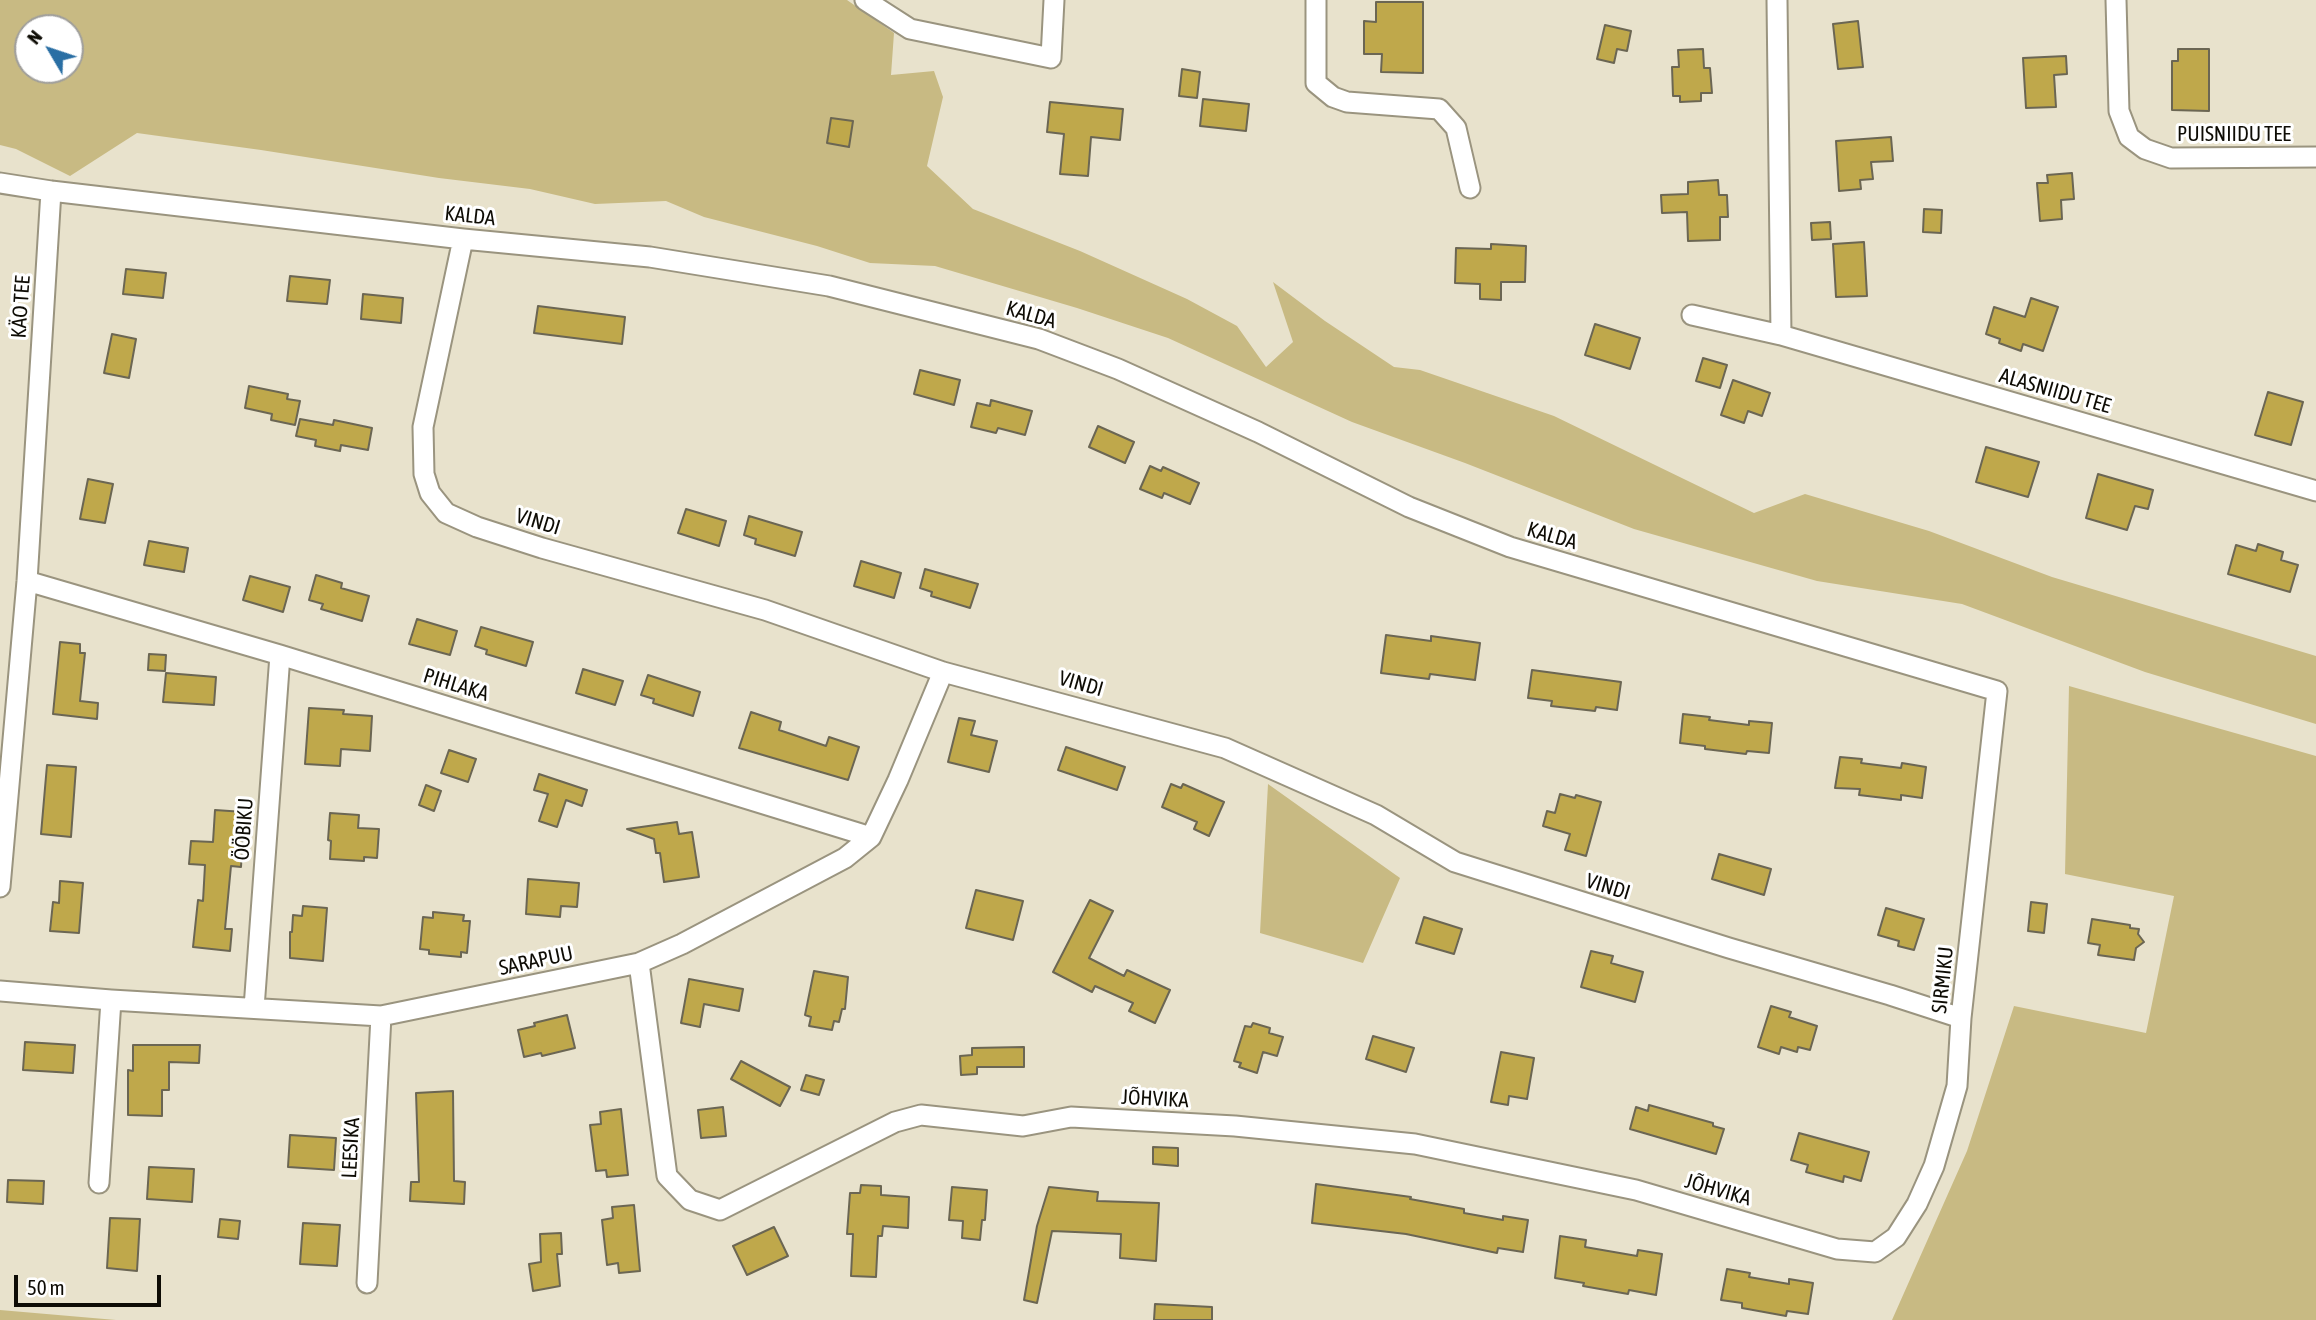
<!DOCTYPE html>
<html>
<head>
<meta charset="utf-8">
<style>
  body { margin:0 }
  #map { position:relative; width:2316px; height:1320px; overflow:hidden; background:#e8e2cc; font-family:"Asap Condensed",sans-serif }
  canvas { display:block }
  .north { position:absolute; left:14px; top:14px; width:70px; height:70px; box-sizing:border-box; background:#fff; border:2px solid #9f9e9b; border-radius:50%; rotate:309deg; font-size:19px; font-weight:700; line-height:28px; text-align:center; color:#0e0c05 }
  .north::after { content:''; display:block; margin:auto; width:24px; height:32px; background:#2a6fa4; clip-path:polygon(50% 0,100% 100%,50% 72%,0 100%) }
  .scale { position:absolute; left:14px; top:1275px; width:147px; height:32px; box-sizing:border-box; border:4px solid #0e0c05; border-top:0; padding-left:9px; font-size:21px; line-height:24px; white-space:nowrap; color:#0e0c05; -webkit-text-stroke:5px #fff; paint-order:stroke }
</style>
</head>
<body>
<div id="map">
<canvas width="2316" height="1320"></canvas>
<div class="north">N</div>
<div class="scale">50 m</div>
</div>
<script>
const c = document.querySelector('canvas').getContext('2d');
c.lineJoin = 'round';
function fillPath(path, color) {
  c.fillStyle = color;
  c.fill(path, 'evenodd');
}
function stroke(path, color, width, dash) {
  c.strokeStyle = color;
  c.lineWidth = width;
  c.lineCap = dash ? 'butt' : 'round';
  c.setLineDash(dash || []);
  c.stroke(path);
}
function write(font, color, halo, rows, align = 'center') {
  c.font = font + ' "Asap Condensed",sans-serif';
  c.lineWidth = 6;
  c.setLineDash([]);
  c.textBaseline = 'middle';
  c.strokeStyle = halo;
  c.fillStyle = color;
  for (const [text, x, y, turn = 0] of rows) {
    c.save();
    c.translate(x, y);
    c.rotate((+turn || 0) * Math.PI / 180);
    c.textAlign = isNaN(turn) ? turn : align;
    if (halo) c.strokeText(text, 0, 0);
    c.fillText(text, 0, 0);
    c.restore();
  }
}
const green = new Path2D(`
  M0,0H847L894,33L891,75L934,71L943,97L927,166L973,209L1080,251L1187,299L1237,326L1266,367L1293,342L1273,282L1325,321L1394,367L1420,370L1554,416L1754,513L1805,494L1929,531L2052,577L2316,656V724L2145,672L1962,604L1817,581L1634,529L1465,463L1352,422L1168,338L1077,308L935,266L870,263L817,246L704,217L666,201L595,204L530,189L439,178L261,150L137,133L70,176L16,149L0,145ZM28,28H70V70H28Z
  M2069,686L2316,756V1320H1892L1967,1151L2014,1006L2146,1033L2174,896L2065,874Z
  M1268,784L1400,878L1363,963L1260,933Z
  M0,1310L116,1320H0Z`);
const building = new Path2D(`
  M1376,2H1423V73L1381,72L1382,54H1364V21L1376,22Z
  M1858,21L1863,67L1838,69L1833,24Z
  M1605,25L1631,31L1627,51L1617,49L1614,63L1597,59Z
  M1703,49L1704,68H1710L1712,93H1701V101L1680,102V96H1673L1672,67H1679L1678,50Z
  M2178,49H2209V111L2172,110V61H2178Z
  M2066,56L2067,74L2054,75L2056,107L2026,108L2023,58Z
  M1182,69L1200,72L1197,98L1179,96Z
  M1203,99L1249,104L1246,131L1200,126Z
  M1050,102L1123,109L1120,140L1091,137L1088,176L1060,174L1064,134L1047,132Z
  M831,118L853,121L849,147L827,143Z
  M1891,137L1893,161L1871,162L1873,179L1860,180L1861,189L1839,191L1836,141Z
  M2072,173L2074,199L2061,200L2062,219L2040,221L2037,183H2048L2047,175Z
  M1718,180L1719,195H1727L1728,217H1720V240L1688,241L1687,212L1662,213L1661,195L1688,194V182Z
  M1924,209L1942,210L1941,233L1923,232Z
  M1830,222L1831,239L1812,240L1811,223Z
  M1864,242L1867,296L1836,297L1833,244Z
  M1491,244L1526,246L1525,282H1501V300L1480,299V284L1455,283L1456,248L1491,249Z
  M126,269L166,273L163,298L123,294Z
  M290,276L330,280L327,304L287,301Z
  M363,294L403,298L401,323L361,319Z
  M2031,298L2058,307L2043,351L2023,344L2021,351L1999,343L2000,339L1986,334L1994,307L2025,317Z
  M538,306L625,317L622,344L534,333Z
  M1595,324L1640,338L1630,369L1585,355Z
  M112,334L136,339L129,378L104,373Z
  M1703,358L1727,365L1720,388L1696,381Z
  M920,370L960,380L954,405L914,394Z
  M1733,380L1770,393L1762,416L1748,411L1744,423L1721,415Z
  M249,386L288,394L287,399L300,401L295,425L271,420L272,414L245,408Z
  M2268,392L2303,402L2291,445L2255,435Z
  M991,400L1032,411L1025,435L998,428L996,433L971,427L977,403L990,406Z
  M300,419L333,425L334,420L372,428L368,450L341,445L340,451L315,446L316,440L296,436Z
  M1098,426L1134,442L1125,463L1089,447Z
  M1986,447L2039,462L2028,497L1976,482Z
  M1150,466L1161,471L1163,467L1199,483L1190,504L1164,493L1162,498L1140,489Z
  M2098,474L2153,490L2148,509L2135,506L2127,530L2086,518Z
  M88,479L113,484L105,523L80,519Z
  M686,509L726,521L719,546L678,533Z
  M749,516L802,532L795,556L755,544L756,539L744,535Z
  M149,541L188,548L184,572L144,565Z
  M2258,544L2283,552L2281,560L2298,565L2290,592L2228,574L2236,545L2256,551Z
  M861,561L901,573L894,598L854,586Z
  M925,569L978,584L970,608L931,596L932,592L920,588Z
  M316,575L342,583L341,588L369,596L362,621L321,609L323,604L309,600Z
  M250,576L290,587L283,612L243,600Z
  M417,619L457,631L450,655L409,644Z
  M481,627L533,642L526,666L486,654L487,650L475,646Z
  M1386,635L1431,641V636L1480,643L1475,680L1430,674L1429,679L1381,673Z
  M60,642L80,644V653H85L80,701L98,703L97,719L53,714Z
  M149,654L166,655L165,671L148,670Z
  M583,669L623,681L615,705L576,693Z
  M1532,670L1621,682L1617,710L1596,707L1595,711L1551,706L1552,701L1528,698Z
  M166,673L216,677L214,705L163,702Z
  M648,675L700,692L693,716L653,703L654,699L641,695Z
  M309,708L344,710L343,714L372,716L370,751L341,749L340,766L305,764Z
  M751,712L781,722L779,730L794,735L826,746L829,737L859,747L848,780L739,748Z
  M1683,714L1710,717L1709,720L1749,725V721L1772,723L1769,753L1747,751L1746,754L1705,749V746L1680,743Z
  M959,718L975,721L971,735L997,741L989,772L948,762Z
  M1066,747L1125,767L1117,790L1058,770Z
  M449,750L476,759L468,782L441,773Z
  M1840,757L1862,759L1861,763L1901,768L1902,763L1926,767L1922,798L1901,795V800L1859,795L1860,789L1835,788Z
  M47,765L76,767L71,837L41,834Z
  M539,774L587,790L582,806L566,800L557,827L539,821L548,794L534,790Z
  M1171,784L1181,788L1183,784L1224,802L1209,836L1194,829L1197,822L1162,807Z
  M426,785L441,791L434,811L419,805Z
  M1560,794L1575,798L1576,795L1601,802L1586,856L1565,850L1570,834L1543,826L1547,811L1555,813Z
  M215,810L244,812L241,867L231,866L225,929H232L230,951L193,947L198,900L203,901L205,865L189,864L191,841L213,842Z
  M330,813L359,815L358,828L379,829L377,858L364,857V861L330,859L331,841L328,840Z
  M677,822L679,834L692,832L699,877L664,882L660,853H656L654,839L627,829Z
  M1719,854L1771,869L1764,895L1712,879Z
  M528,879L579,883L577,907L561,906L560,917L526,914Z
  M60,881L83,883L79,933L50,931L53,902L59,903Z
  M976,890L1023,901L1013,940L966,928Z
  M1090,900L1113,911L1089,958L1124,976L1127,970L1170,990L1155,1023L1129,1011L1133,1003L1095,986L1092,992L1053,972Z
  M2031,902L2047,904L2044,933L2028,931Z
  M303,906L327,908L323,961L290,958V932H292L293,915L302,916Z
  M1886,908L1924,919L1914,950L1898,946L1899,941L1878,935Z
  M433,912L464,915L463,921H470L467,953L461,952V957L429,954V950L420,949L423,917L433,918Z
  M1424,917L1462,929L1454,954L1416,943Z
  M2092,919L2130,925V928L2139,929L2138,934L2144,942L2136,948L2134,960L2098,955L2100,945L2088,943Z
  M1591,951L1613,956L1611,963L1643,972L1635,1002L1581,987Z
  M814,971L848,977L845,1009H842L839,1022L834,1021L832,1030L809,1026L811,1017L805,1015Z
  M689,979L743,989L739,1011L704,1004L700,1027L681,1023Z
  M1771,1006L1791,1012L1789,1017L1817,1026L1810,1050L1798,1047L1797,1052L1781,1047L1779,1054L1758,1047Z
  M567,1015L575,1048L542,1056L541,1053L524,1057L518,1030L535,1026L534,1023Z
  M1253,1023L1270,1028L1269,1033L1283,1037L1277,1056L1263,1052L1257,1073L1239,1067L1241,1063L1234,1061L1245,1026L1251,1027Z
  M1373,1036L1414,1048L1406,1072L1366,1059Z
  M25,1042L75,1045L73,1073L23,1070Z
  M133,1045H200L199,1063L169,1062V1090H162V1116L128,1115V1070L133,1071Z
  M1024,1047V1067H977V1074L961,1075L960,1056L972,1055V1048Z
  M1501,1052L1534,1058L1527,1099L1509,1096L1508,1105L1491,1102Z
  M741,1061L790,1087L780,1106L731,1079Z
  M806,1075L824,1080L819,1095L801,1090Z
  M453,1091L454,1181L465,1182L464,1204L410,1201L411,1182H419L416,1093Z
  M1649,1105L1713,1123V1126L1724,1129L1716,1154L1630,1129L1636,1107L1648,1111Z
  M723,1107L726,1136L701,1138L698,1110Z
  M621,1109L628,1175L607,1177L606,1170L596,1171L590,1125L601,1124L600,1112Z
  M1799,1133L1869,1152L1861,1181L1844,1176L1843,1182L1806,1172L1808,1165L1791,1160Z
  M290,1135L336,1138L334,1170L288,1167Z
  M1153,1147L1178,1148V1166L1153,1164Z
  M149,1167L194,1169L192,1202L147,1199Z
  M8,1180L44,1181L43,1204L7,1202Z
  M1316,1184L1411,1197L1410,1199L1464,1209V1213L1503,1220V1216L1528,1220L1523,1252L1498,1248L1497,1253L1406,1234L1312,1223Z
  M861,1185L881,1186V1195L909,1197L908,1228L883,1226L882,1236H878L876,1277L851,1276L853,1234H847L850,1193H860Z
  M952,1187L987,1190L985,1220H982L980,1240L962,1238L963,1221L949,1220Z
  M1049,1187L1098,1192L1097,1201L1159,1203L1156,1261L1120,1258L1121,1234L1052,1231L1037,1303L1024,1300L1037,1226Z
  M634,1205L640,1271L619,1273L618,1263L607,1265L602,1220L613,1218L612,1207Z
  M110,1218L140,1219L137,1271L107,1268Z
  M220,1219L240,1221L238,1239L218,1237Z
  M303,1223L340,1225L337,1266L300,1264Z
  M774,1227L788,1256L747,1275L733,1246Z
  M561,1233L562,1254H557L560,1286L533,1291L529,1264L541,1262L540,1234Z
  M1560,1236L1586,1240L1585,1247L1637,1256L1638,1250L1662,1254L1656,1295L1629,1290L1628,1294L1583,1286L1584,1283L1555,1278Z
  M1727,1269L1750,1273L1749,1277L1789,1284V1279L1813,1283L1808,1314L1787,1311L1786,1316L1742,1308V1303L1721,1300Z
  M1155,1304L1212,1307V1320H1154Z`);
const minor = new Path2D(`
  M865,0L910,29L1051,58L1054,0
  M1316,0V83L1333,97L1347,102L1439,109L1456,128L1470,188
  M1777,0L1781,335
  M2116,0L2119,111L2129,137L2145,149L2171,158L2316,157
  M0,183L51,191L463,239L650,257L829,286L1039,339L1118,369L1258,432L1409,507L1510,547L1997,691L1961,1018L1957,1086L1934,1166L1917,1204L1896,1237L1875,1252L1837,1249L1636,1190L1415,1144L1235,1126L1071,1117L1023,1126L921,1115L895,1122L720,1210L690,1200L667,1176L639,963
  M463,239L423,427L424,474L430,493L446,513L477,527L542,548L765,610L943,672L1225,748L1376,815L1455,862L1729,948L1890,995L1961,1018
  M1692,315L1781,335L2316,491
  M27,581L280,655L871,837
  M0,887L27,581L51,191
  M0,991L111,1000L381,1016L639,963L682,944L845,858L871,837L898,780L943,672
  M254,1008L280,655
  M99,1183L111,1000
  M367,1283L381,1016`);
const streetNames = [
  ["PUISNIIDU TEE",2234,134],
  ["KALDA",470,216,6],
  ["KÄO TEE",21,307,-86],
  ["KALDA",1031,315,16],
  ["ALASNIIDU TEE",2055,391,16],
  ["VINDI",538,522,17],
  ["KALDA",1552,536,16],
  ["VINDI",1081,684,16],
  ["PIHLAKA",456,685,17],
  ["ÖÖBIKU",244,829,-86],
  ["VINDI",1608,887,17],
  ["SARAPUU",536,961,-12],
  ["SIRMIKU",1943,980,-84],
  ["JÕHVIKA",1155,1099,3],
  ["LEESIKA",351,1148,-87],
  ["JÕHVIKA",1718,1190,16]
];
fillPath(green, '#c8ba83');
fillPath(building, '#bfa84b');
stroke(building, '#6b6653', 2);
stroke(minor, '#9a947f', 23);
stroke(minor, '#fff', 19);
write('21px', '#0e0c05', '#fff', streetNames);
</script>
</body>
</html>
